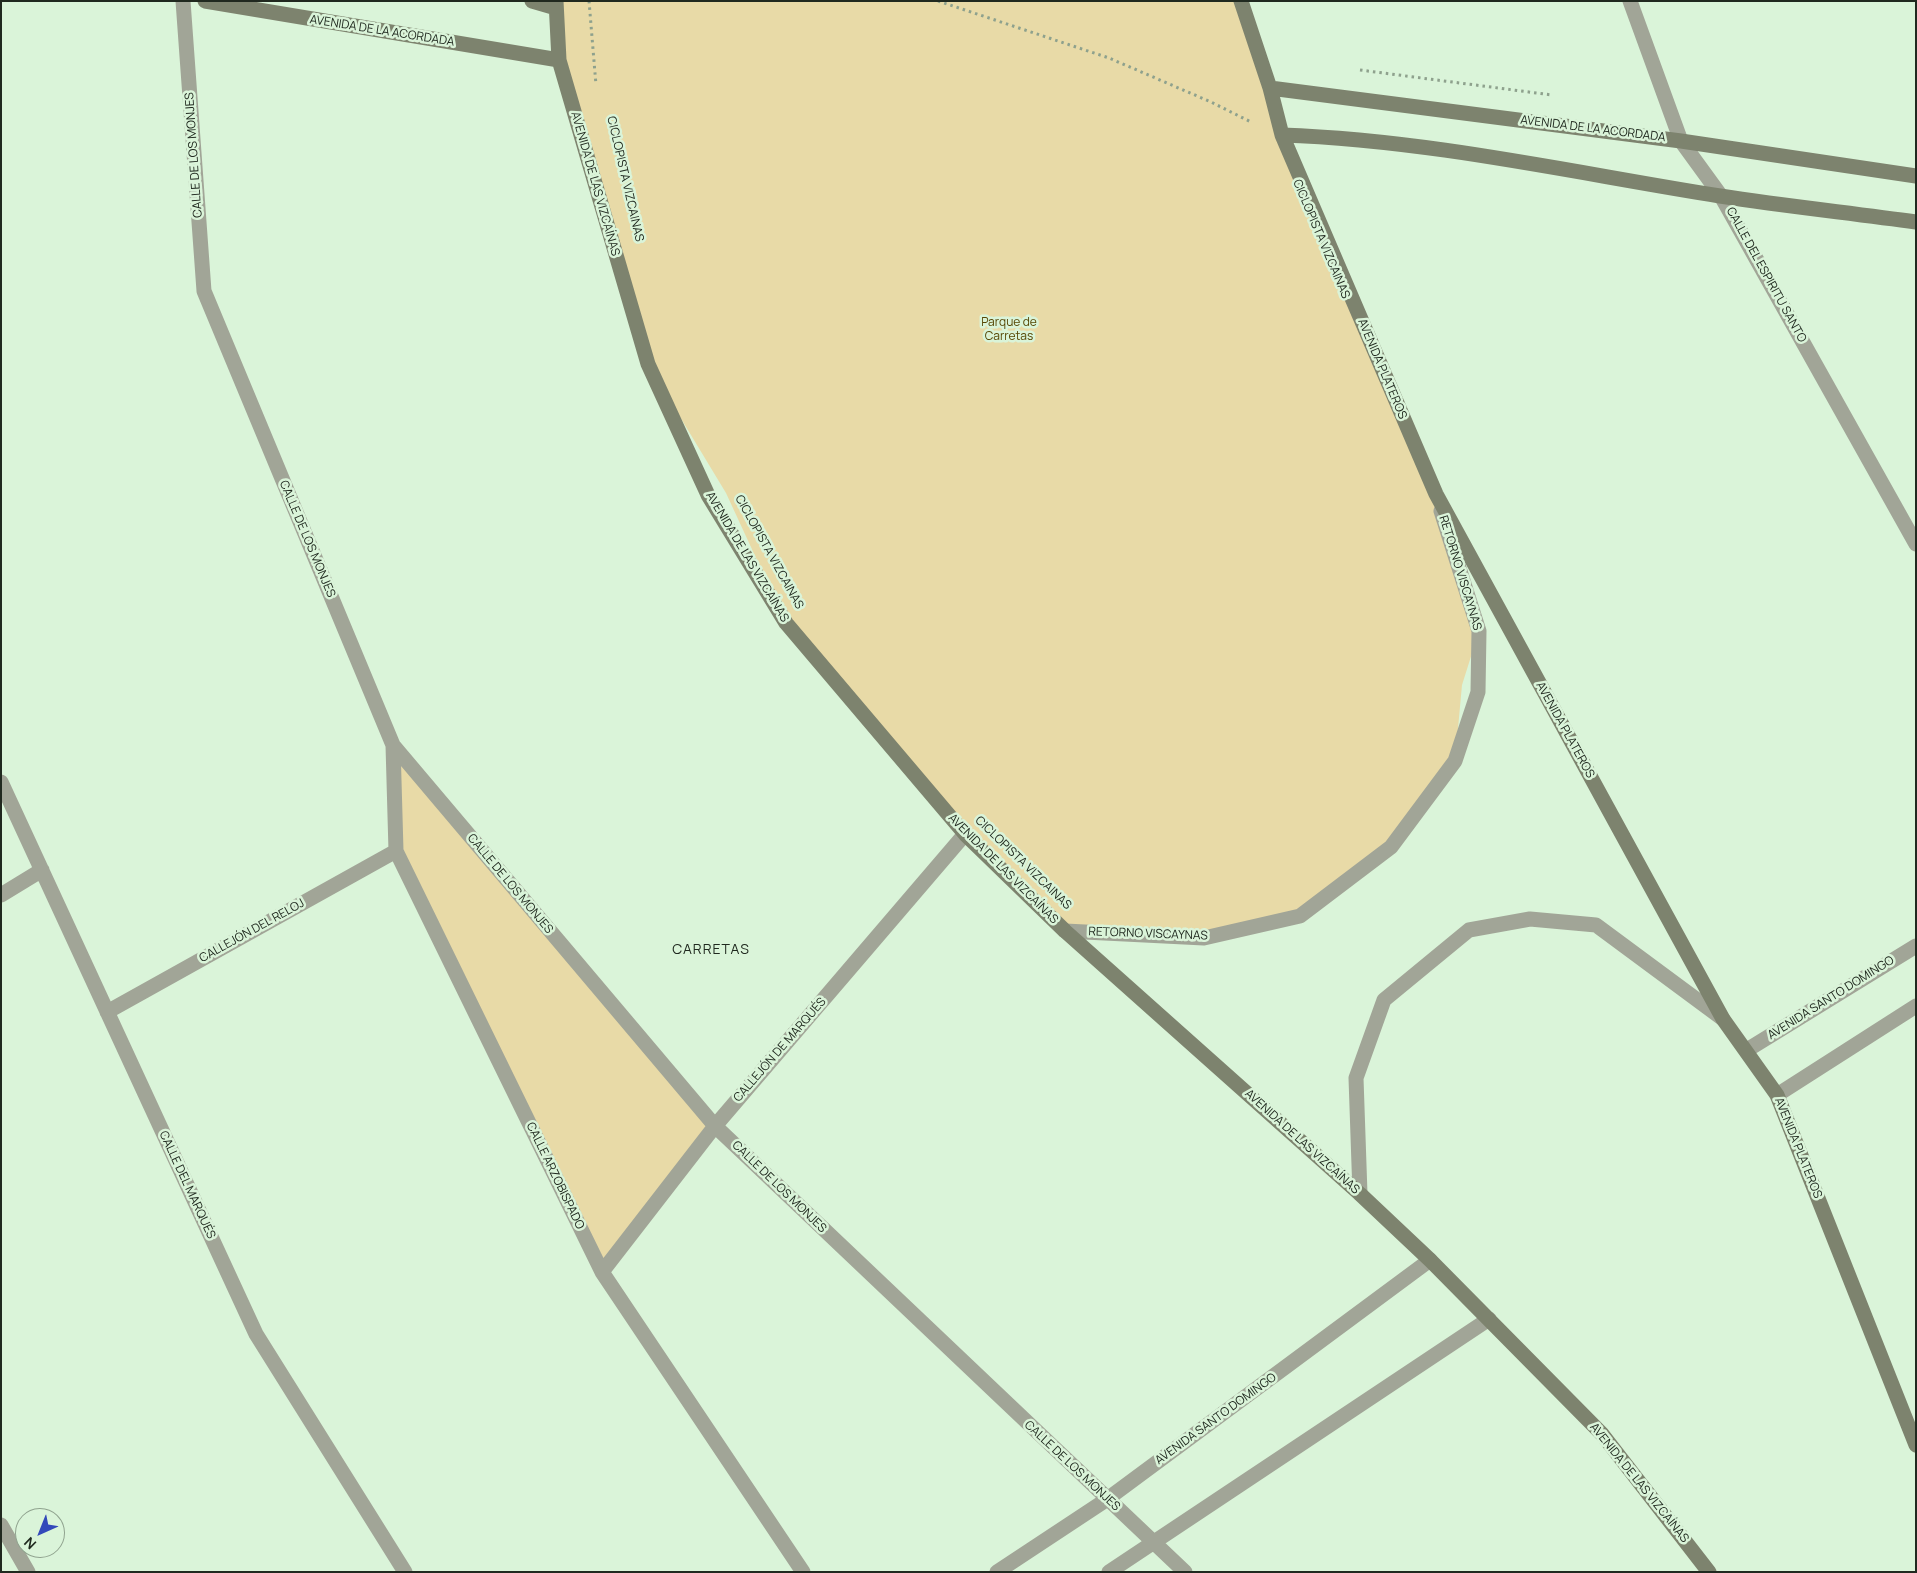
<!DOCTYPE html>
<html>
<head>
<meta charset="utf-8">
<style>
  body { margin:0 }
  #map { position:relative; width:1917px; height:1573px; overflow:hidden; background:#daf4d9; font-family:Manrope,sans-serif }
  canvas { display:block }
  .frame { position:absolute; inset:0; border:2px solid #20291f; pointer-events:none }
  .north { position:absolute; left:15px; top:1508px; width:50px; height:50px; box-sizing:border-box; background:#daf4d9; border:1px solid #90a38f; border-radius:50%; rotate:224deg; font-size:14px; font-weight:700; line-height:20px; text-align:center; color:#20291f }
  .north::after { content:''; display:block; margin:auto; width:18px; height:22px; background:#3349ba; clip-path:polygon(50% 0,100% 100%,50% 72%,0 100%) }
</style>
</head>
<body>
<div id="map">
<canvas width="1917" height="1573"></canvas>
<div class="frame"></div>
<div class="north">N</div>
</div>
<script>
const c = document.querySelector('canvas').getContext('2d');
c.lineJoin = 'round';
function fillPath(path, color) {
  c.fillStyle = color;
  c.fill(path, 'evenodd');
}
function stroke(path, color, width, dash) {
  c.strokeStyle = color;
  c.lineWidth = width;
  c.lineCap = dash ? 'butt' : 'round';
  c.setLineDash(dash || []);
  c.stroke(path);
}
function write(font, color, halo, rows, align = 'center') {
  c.font = font + ' Manrope,sans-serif';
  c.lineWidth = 5;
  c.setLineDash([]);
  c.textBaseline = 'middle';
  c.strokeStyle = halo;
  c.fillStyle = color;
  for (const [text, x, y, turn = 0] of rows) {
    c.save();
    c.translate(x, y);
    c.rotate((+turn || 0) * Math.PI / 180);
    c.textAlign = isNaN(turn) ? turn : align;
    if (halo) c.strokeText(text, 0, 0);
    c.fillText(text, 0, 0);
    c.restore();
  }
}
const green = new Path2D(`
  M556,1H1241L1270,88L1436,494L1479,631L1462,685L1455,761L1391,847L1300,916L1204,938L1065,931L965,834L786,623L726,493L648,364L559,60Z
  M393,745L715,1126L602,1272L396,851Z`);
const path = new Path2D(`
  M589,1L596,85
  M938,1L1109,58L1211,102L1251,122
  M1360,70L1552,95`);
const street = new Path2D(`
  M183,1L204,291L393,745L715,1126L1185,1572
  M1630,1L1681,141L1721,196L1916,544
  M393,745L396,851L602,1272L803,1572
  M1,782L256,1334L405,1572
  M1,895L42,870
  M1065,931L1204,938L1300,916L1391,847L1455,761L1478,692L1479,631L1441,511
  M107,1012L396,851
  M1747,1050L1916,946
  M1777,1095L1916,1006
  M1360,1194L1356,1078L1384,1000L1469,930L1530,919L1596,925L1723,1019
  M602,1272L715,1126L965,834
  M1,1525L28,1572
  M997,1572L1106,1500L1430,1260
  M1109,1572L1489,1319`);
const secondary = new Path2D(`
  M205,1L559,60
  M532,1L556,8
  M556,1L559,60L648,364L708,495L786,623L965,834L1065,931L1360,1194L1430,1260L1602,1434L1709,1572
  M1241,1L1270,88L1282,135L1436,494L1723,1019L1777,1095L1916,1445
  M1270,88L1681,141L1916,176
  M1282,135C1429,140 1575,173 1720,196C1785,206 1851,213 1916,222`);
const streetNames = [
  ["AVENIDA DE LA ACORDADA",382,31,9],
  ["AVENIDA DE LA ACORDADA",1593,129,7],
  ["CALLE DE LOS MONJES",194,155,-94],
  ["CICLOPISTA VIZCAINAS",625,179,77],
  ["AVENIDA DE LAS VIZCAÍNAS",595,184,74],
  ["CICLOPISTA VIZCAINAS",1321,239,67],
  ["CALLE DEL ESPIRITU SANTO",1766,275,61],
  ["AVENIDA PLATEROS",1382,369,67],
  ["CALLE DE LOS MONJES",307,539,67],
  ["CICLOPISTA VIZCAINAS",769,552,61],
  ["AVENIDA DE LAS VIZCAÍNAS",747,557,59],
  ["RETORNO VISCAYNAS",1460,573,73],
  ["AVENIDA PLATEROS",1565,730,61],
  ["CICLOPISTA VIZCAINAS",1023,863,44],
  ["AVENIDA DE LAS VIZCAÍNAS",1003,869,45],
  ["CALLE DE LOS MONJES",510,884,50],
  ["CALLEJÓN DEL RELOJ",252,931,-29],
  ["RETORNO VISCAYNAS",1148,934,2],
  ["AVENIDA SANTO DOMINGO",1831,998,-32],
  ["CALLEJÓN DE MARQUÉS",780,1050,-49],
  ["AVENIDA DE LAS VIZCAÍNAS",1302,1142,42],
  ["AVENIDA PLATEROS",1798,1148,68],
  ["CALLE ARZOBISPADO",555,1176,64],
  ["CALLE DEL MARQUÉS",187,1185,65],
  ["CALLE DE LOS MONJES",779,1187,44],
  ["AVENIDA SANTO DOMINGO",1216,1419,-36],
  ["CALLE DE LOS MONJES",1072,1466,43],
  ["AVENIDA DE LAS VIZCAÍNAS",1639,1483,51]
];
const parkNames = [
  ["Parque de",1009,323],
  ["Carretas",1009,337]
];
const neighbourhoodNames = [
  ["CARRETAS",711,950]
];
fillPath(green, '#e8daa7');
stroke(path, '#8ea18d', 3, [2.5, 4]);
stroke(street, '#a1a597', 15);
stroke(secondary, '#7d836e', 15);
write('12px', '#20291f', '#daf4d9', streetNames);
write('12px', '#574705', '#daf4d9', parkNames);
c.letterSpacing = '1px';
write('14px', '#20291f', '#daf4d9', neighbourhoodNames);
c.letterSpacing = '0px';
</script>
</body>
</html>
